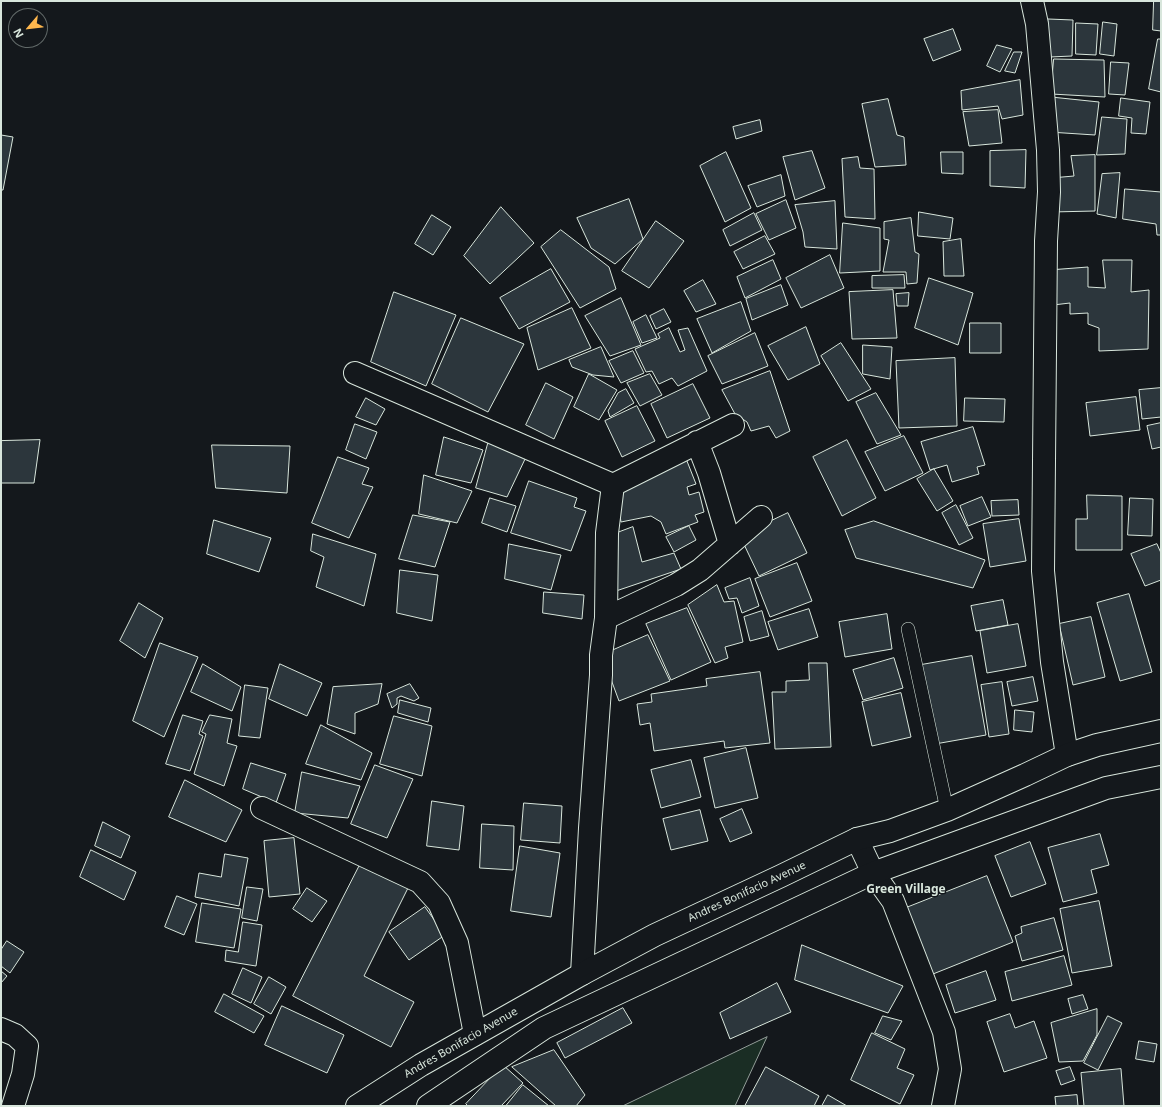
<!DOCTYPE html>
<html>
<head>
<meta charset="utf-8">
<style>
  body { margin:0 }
  #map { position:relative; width:1162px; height:1107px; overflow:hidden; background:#14181c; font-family:"Noto Sans",sans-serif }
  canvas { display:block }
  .frame { position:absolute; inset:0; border:2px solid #d8e6dc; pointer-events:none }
  .north { position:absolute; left:8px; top:8px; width:40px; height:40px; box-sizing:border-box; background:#14181c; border:1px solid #626a69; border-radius:50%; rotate:242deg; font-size:11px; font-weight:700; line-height:16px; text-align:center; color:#d8e6dc }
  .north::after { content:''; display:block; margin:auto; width:14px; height:18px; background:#ffb74d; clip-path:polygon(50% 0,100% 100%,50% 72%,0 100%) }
</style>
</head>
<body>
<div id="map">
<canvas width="1162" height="1107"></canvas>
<div class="frame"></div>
<div class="north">N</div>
</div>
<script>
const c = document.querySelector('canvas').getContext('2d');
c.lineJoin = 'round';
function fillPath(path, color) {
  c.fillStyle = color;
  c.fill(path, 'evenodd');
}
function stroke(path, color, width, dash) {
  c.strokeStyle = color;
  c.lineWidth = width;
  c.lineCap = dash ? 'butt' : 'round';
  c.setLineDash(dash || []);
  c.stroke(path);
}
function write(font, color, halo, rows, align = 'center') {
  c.font = font + ' "Noto Sans",sans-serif';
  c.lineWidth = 3;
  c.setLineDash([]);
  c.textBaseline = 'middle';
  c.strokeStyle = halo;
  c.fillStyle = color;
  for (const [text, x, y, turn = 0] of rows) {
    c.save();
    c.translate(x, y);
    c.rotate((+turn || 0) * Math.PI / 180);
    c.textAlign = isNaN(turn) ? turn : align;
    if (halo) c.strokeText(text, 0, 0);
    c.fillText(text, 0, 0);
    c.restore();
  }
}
const green = new Path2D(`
  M767,1037L735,1106H623Z`);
const building = new Path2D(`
  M1154,1H1161V31L1153,30Z
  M1048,19L1073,20L1072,56L1050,57Z
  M1103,22L1117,24L1114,56L1100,54Z
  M1076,23L1098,24L1096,55L1076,54Z
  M953,29L961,50L933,61L924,39Z
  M1158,39H1161V92L1149,89Z
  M997,45L1012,49L1000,72L987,66Z
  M1014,52H1022L1015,73L1005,71Z
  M1054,59L1104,60L1105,97L1051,94Z
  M1111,62L1129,63L1125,95L1109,94Z
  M1020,80L1023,115L1002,119L998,106L962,110L961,91Z
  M1051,97L1099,102L1095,135L1049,132Z
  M1121,98L1150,102L1146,134L1131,133L1132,118L1119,116Z
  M888,99L897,135L904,137L906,165L875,167L862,104Z
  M998,110L1002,143L969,146L963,112Z
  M1102,117L1127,119L1125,154L1097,155Z
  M760,120L762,131L736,139L733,127Z
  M1,135L13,137L3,190H1Z
  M1026,150L1025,188L990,186V151Z
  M812,151L825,188L795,200L783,157Z
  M726,152L751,208L725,222L700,166Z
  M941,152H963V174L942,173Z
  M1095,155V211L1051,212V178L1074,176L1071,156Z
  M858,157L860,168L874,169L875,219L845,217L842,159Z
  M1120,173L1116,218L1097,214L1102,174Z
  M781,175L785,196L757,207L748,186Z
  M1125,189L1161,192V235H1157L1156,224L1123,219Z
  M629,199L643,239L615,264L591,248L577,218Z
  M786,200L796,228L769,240L756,214Z
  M835,201L837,249L805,247L803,232L795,205Z
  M501,207L534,243L490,284L464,256Z
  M919,212L953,218L950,239L918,236Z
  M754,213L762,230L730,246L723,230Z
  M432,215L451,227L433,255L415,244Z
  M911,218L915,252L919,254L917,283L907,284L906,272H883L889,240L884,239V222Z
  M656,221L684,241L649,288L622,271Z
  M843,223L880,228V271L840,273Z
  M561,230L609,267L616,289L580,308L541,247Z
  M765,236L775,254L743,269L734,252Z
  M961,239L964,276H944L943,242Z
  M830,255L844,288L801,308L786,278Z
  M773,260L781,279L745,298L737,277Z
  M1103,260H1132L1131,292L1149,290L1148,349L1099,351V328L1088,324V313L1070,314V303L1053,305L1049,270L1088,267V287L1105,288Z
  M551,269L570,302L519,329L500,298Z
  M904,275L905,288H872V276Z
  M929,278L973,293L958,345L915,328Z
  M703,280L716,304L696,312L684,291Z
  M781,285L788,305L752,320L746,299Z
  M893,290L897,338L852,339L849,292Z
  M394,292L456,315L426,386L371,362Z
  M909,293L908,306H897L896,294Z
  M621,298L641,345L610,356L585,316Z
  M741,302L751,331L712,353L697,319Z
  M572,308L591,348L538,370L527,328Z
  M664,309L671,322L656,329L650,316Z
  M646,315L657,338L642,343L633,322Z
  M461,318L524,344L488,412L432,384Z
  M970,323H1001V353H970Z
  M806,327L820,364L788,380L768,346Z
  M669,328L680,352L685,350L678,330L688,328L707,371L678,386L672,378L659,384L652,371L646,372L635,349L660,338L658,334Z
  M755,333L768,366L722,384L708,356Z
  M841,343L871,389L848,401L821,356Z
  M863,345L892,347L890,379L863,374Z
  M601,347L614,377L593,375L572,367L569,360Z
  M633,351L644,373L621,383L609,361Z
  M955,358L957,426L899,428L896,361Z
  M770,371L790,431L776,438L769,426L751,431L747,422L735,414L722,390Z
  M589,374L617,390L599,420L574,407Z
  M650,374L662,395L640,406L627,383Z
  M546,383L573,397L554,439L526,425Z
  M693,384L710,418L667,438L651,404Z
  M1161,388V417L1142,419L1139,390Z
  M626,389L634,403L610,417L608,411L618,393Z
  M876,393L901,435L877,444L856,402Z
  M1136,397L1140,430L1090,436L1086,403Z
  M366,398L385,409L376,425L356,417Z
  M965,398L1005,399L1004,422L964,421Z
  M637,406L655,441L622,457L605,421Z
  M1161,423V447L1152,449L1147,426Z
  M355,424L377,432L366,459L346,450Z
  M973,427L985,465L977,467L979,474L952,482L947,465L930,470L921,442Z
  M904,436L923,473L885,491L865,452Z
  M444,437L483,450L471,483L436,475Z
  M40,440L34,483H1V441Z
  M489,440L526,457L507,497L476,488Z
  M847,440L876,498L842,516L813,457Z
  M212,445L290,446L287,493L216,488Z
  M685,456L696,484L687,487L689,495L699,492L704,512L695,515L698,522L666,534L661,522L651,516L621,522L615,485Z
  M338,457L369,468L362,484L373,487L349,538L312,523Z
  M934,469L953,501L937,511L917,479Z
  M424,475L472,491L457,523L419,514Z
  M529,481L577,498L574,507L586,511L571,551L511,533Z
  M1087,495L1122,496V550H1076V519H1087Z
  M982,497L991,517L968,526L960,506Z
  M490,498L516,506L507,532L482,523Z
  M1130,498L1153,499L1152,536L1128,535Z
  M1018,500L1019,515L992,516L991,501Z
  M956,505L973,538L959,545L942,513Z
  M788,513L807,553L759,576L740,536Z
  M413,515L450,522L435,567L399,559Z
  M1019,519L1026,561L990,567L983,524Z
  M214,520L271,538L259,572L207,554Z
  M874,521L985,560L973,588L856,558L845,530Z
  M689,526L696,540L674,552L666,537Z
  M633,527L642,562L674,553L681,569L616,591L609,536Z
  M313,534L376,554L364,606L316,587L324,557L311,551Z
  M509,544L561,555L551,590L505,579Z
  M1157,544L1161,553V580L1145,586L1131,554Z
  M797,563L812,601L770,617L755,579Z
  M400,570L438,575L432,621L397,613Z
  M750,578L759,606L742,613L737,598L729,599L725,588Z
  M717,585L724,602L734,601L743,642L725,647L728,658L715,663L688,605Z
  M544,592L584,595L582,619L543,613Z
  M1129,594L1152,672L1120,681L1097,603Z
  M1003,600L1008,625L976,631L971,606Z
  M139,603L163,618L145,658L120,641Z
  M687,608L711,662L671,680L646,624Z
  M809,609L818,637L778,650L768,622Z
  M762,611L769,636L750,641L744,617Z
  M887,614L892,649L845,657L839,622Z
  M1091,617L1105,677L1073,685L1059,624Z
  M1018,624L1026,666L987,673L980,631Z
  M648,635L670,681L619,701L602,655Z
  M160,643L198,657L164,737L133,721Z
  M972,656L986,735L935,744L921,665Z
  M894,658L903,688L863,700L853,670Z
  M809,663H827L831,747L775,749L772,692H786V681L809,680Z
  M203,664L241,687L232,711L191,692Z
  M280,664L322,683L307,716L269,699Z
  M760,672L770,743L725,748L724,741L654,751L650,723L640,725L637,704L652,702L651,694L707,686L706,679Z
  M1033,677L1038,701L1012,706L1007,682Z
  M1002,682L1009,734L989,737L981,685Z
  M382,684L378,704L355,713V734L327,724L333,687Z
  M410,684L419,698L414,701L401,696L397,698V704L392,708L387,694Z
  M245,685L268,688L260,738L239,736Z
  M901,693L911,737L872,746L862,702Z
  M400,700L431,708L428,722L398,713Z
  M1015,710L1034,712L1032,732L1014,730Z
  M183,715L203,721L199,734L203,736L190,771L166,764Z
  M210,715L232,719L227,743L237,746L224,786L194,774L206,734L202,732Z
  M394,716L432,726L422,776L380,764Z
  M321,725L372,753L361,780L306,764Z
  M746,748L758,798L715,808L704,758Z
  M691,760L701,797L661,808L651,770Z
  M251,763L286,774L276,803L243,789Z
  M375,765L413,779L387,838L351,824Z
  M302,772L360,786L348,818L295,813Z
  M185,780L242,810L226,842L169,817Z
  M432,801L464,806L459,850L427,846Z
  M524,803L562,806L560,843L521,840Z
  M742,809L752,833L730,842L720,819Z
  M700,810L708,841L671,850L663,819Z
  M103,822L130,836L121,858L95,846Z
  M482,824L514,826L513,870L480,868Z
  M1100,834L1109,865L1091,870L1097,893L1063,902L1048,848Z
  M294,838L300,894L269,897L264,841Z
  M1030,842L1046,884L1011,897L995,856Z
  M520,846L560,853L551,917L511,911Z
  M91,850L136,872L124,900L80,877Z
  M225,854L248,858L239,906L195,897L199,873L221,877Z
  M364,857L411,882L364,976L414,1002L391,1047L293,996Z
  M987,876L1013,942L928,976L901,910Z
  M247,887L263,889L257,921L242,918Z
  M307,888L327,901L312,922L293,909Z
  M177,896L197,904L184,935L165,927Z
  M1099,901L1112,966L1072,973L1060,909Z
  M202,903L241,909L234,948L196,942Z
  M425,907L445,935L409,960L389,932Z
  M1054,918L1063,950L1022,961L1015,936L1022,933L1021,927Z
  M243,922L262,925L256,966L225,961L226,950L238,952Z
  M7,941L24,952L10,973L1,966V950Z
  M802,945L903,986L888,1013L795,980Z
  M1064,956L1072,985L1012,1001L1005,972Z
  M243,968L262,977L251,1003L232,994Z
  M1,971L7,976L1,983Z
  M986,971L996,1000L955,1013L946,985Z
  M269,977L286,987L271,1014L254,1004Z
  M777,983L791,1012L730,1039L720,1013Z
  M224,994L264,1016L254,1033L215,1012Z
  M1083,995L1088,1009L1072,1014L1068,999Z
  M282,1006L344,1035L327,1073L265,1045Z
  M623,1008L632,1023L565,1058L557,1043Z
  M1097,1009V1035L1083,1061L1059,1062L1051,1023Z
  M1010,1014L1015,1028L1034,1021L1047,1058L1004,1072L987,1022Z
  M883,1016L902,1021L891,1040L875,1033Z
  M1108,1016L1122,1023L1098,1070L1084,1063Z
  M872,1033L905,1049L897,1068L914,1075L900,1104L851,1080Z
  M1139,1041L1157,1044L1154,1062L1136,1059Z
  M554,1050L585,1095L576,1106H556L512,1067Z
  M503,1065L523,1083L501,1106H468L466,1104Z
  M766,1067L819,1096L814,1106H745Z
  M1070,1067L1075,1080L1061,1085L1056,1071Z
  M1121,1069L1124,1106H1084L1081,1073Z
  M523,1085L549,1106H506Z
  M828,1095L847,1106H822Z
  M1077,1095L1078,1106H1056L1055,1097Z`);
const lane = new Path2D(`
  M908,629L947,810`);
const street = new Path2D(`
  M1032,1L1037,24L1048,150L1049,192L1046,241L1043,571L1052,662L1067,755
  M355,373L613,485L607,533L606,618L601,655V675L590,828L582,974
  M697,442L709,473L730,544
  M613,485L733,425
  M606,618L676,585L700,570L761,517
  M262,808L420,882L439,903L457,943L475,1034
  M857,839L873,873L893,901L944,1032L950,1069L943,1106
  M1,1029L15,1035L27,1046L23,1074L13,1106`);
const highway = new Path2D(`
  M357,1106L421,1065L582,974L655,935L781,876L857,839L890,831L947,810L1025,775L1067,755L1097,745L1161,731
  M428,1106L544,1028L873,873L1106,788L1161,777`);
const streetNames = [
  ["Andres Bonifacio Avenue",747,892,-25],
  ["Andres Bonifacio Avenue",461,1043,-30]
];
const neighbourhoodNames = [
  ["Green Village",906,890]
];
fillPath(green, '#1a2d24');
stroke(green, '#939e99', 1);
fillPath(building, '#2c363c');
stroke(building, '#d8e6dc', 1);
stroke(lane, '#d8e6dc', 14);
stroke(street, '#d8e6dc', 24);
stroke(highway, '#d8e6dc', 24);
stroke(lane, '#14181c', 13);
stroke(street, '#14181c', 22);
stroke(highway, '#14181c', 22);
write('11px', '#d8e6dc', '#14181c', streetNames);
write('bold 12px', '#d8e6dc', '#14181c', neighbourhoodNames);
</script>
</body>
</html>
